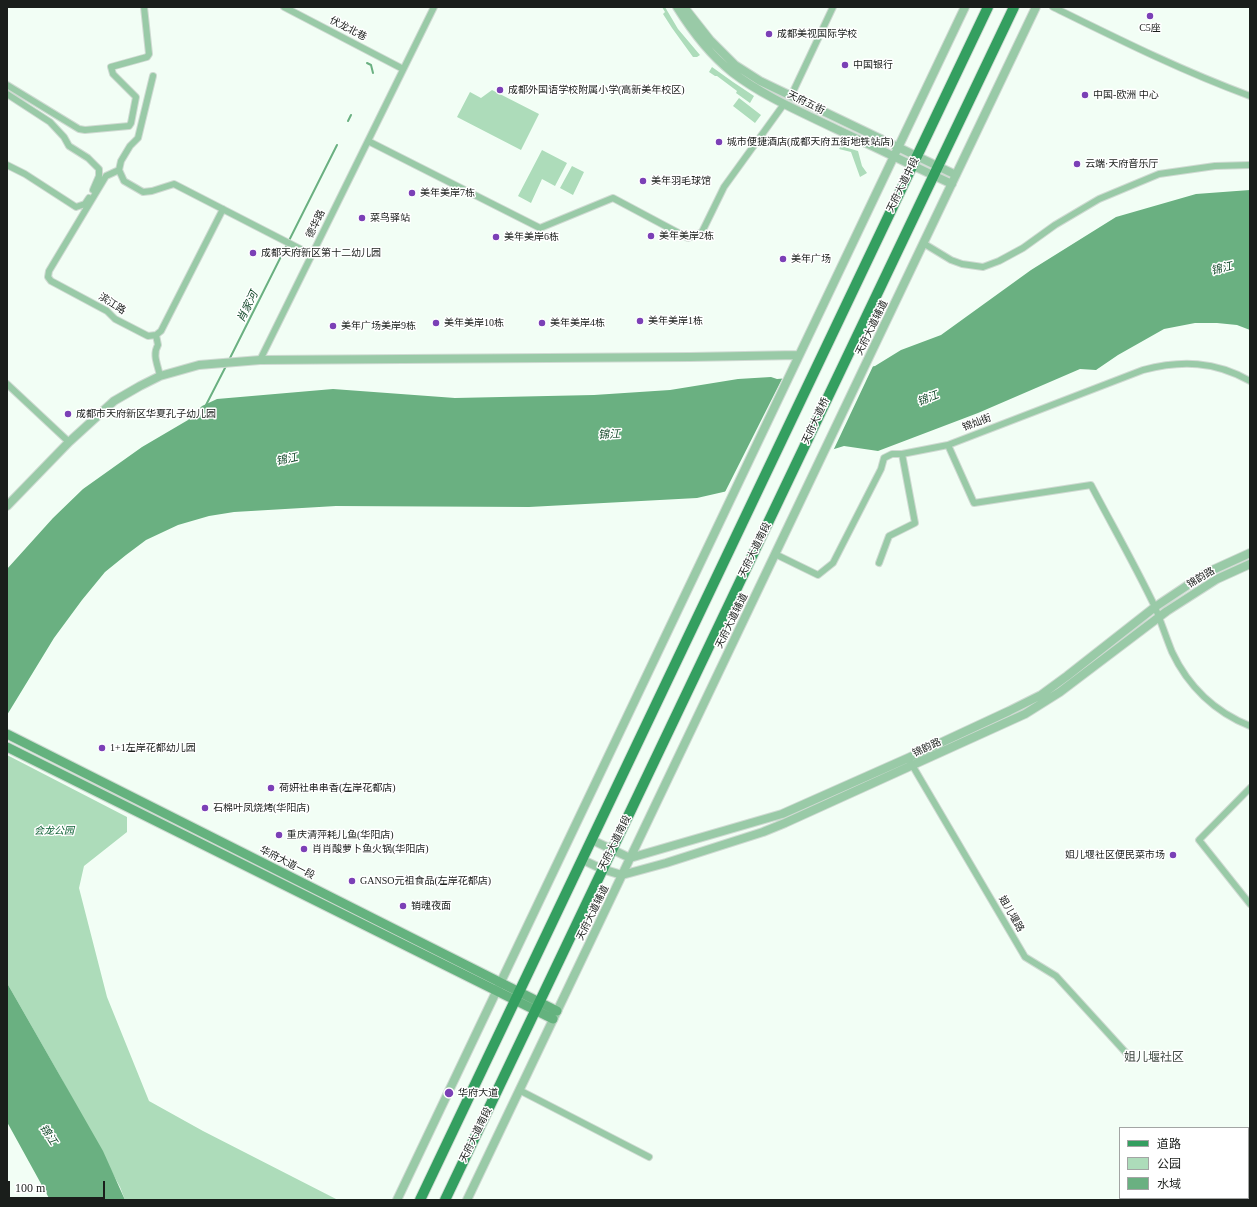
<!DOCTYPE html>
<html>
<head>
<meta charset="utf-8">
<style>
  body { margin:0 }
  #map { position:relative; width:1257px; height:1207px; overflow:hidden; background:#f2fef5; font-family:"Times New Roman","Noto Sans SC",serif }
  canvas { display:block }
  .frame { position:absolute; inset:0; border:8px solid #1a1e1b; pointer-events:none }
  .legend { position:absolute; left:1119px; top:1127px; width:130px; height:72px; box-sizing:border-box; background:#fff; border:1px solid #a3a5a4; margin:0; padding:5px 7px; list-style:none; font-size:12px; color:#1a1e1b }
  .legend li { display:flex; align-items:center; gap:8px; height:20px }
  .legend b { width:20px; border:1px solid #a3a5a4 }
  .scale { position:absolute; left:8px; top:1181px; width:97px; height:18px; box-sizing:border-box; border:2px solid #1a1e1b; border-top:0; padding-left:5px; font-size:12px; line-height:14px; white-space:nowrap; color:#1a1e1b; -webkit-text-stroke:3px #fff; paint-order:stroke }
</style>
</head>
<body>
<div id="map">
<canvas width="1257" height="1207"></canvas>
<div class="frame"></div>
<ul class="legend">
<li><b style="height:5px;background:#349f60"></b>道路</li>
<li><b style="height:11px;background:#addcba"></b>公园</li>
<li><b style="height:11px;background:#6ab081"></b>水域</li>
</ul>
<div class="scale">100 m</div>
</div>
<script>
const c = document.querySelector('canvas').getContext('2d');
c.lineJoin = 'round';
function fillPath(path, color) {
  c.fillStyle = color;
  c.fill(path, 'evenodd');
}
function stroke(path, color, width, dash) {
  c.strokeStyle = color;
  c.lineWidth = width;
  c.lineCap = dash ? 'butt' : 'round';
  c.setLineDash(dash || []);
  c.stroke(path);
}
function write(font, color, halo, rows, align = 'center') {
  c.font = font + ' "Times New Roman","Noto Sans SC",serif';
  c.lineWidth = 3;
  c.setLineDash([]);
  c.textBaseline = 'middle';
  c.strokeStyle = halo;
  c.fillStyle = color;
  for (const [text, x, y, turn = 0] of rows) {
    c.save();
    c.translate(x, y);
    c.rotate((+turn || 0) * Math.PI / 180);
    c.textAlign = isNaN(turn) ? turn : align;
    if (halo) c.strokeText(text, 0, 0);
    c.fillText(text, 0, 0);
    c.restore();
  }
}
const green = new Path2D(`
  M662,7H665L678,29L700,55L697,57H693L672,28L663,14L665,12Z
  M712,67L733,82L754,96L750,103L736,93L737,91L717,76H715L709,72Z
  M492,90L539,114L521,150L457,117L470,92L481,98Z
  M739,98L761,115L755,123L733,106Z
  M841,146L858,151L862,166L867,173L860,177L851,152L839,149Z
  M542,150L567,163L555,186L542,179L531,203L518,196Z
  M572,166L584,172L573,195L560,188Z
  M7,755L127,817V832L84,866L79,888L107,997L149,1101L203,1131L338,1200H125L120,1187L60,1076L7,983Z`);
const water = new Path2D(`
  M1250,190V330L1237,325L1217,323H1195L1164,329L1118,355L1096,370L1080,369L978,413L878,451L844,446L782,465L732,490L697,498L529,507L336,506L234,512L209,516L178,525L146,540L126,555L105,572L82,600L54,638L7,715V569L53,518L83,489L142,447L188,420L202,406L217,399L333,389L455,398L594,395L670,390L738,379L771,377L777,379L825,375L875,366L901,350L941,335L1031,270L1116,217L1196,194Z
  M7,983L103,1151L125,1200H50L7,1122Z`);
const pier = new Path2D(`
  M874,364L833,451L783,467L752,484L733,492L724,494L783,377L825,373Z`);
const stream = new Path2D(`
  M367,63L371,65L373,73
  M348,121L351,115
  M229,360L337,145
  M206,405L226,366`);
const minor = new Path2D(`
  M284,7L403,69
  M1053,7C1118,39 1182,71 1250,96
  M153,76L138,138L130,146L121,161L119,170L106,176L49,271L48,277L51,281L107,311L115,319L148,336L156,335L158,345C152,355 158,365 160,376
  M7,85L79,129L85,130L129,126L131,123L136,97L113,74L111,67L147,57L149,54L144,7
  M7,94L50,122L64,137L69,146L88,158L99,169V176L93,190
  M791,96L833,7
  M368,141L540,228L613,198L688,238L702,232L724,187L784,104
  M7,165L25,174L76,207L85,204L89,198
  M119,170L124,181L143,192L152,191L174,184L312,255
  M923,243L951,260L962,264L983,267L999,261L1023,248L1055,225L1099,199L1159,174L1215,166L1250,165
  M156,335L161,331L223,209
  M260,360L434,7
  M7,384L69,442
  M948,445L974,503L1091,485C1112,525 1135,565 1155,607C1161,622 1166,637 1172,652C1188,686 1215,712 1250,726
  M775,554L818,575L833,563L881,469L884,458L892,454H902L948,445L1143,370C1181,360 1215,361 1250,381
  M879,563L889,536L915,523L902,454
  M908,758L1025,957L1056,976L1128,1055
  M1250,788L1199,840L1250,904
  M519,1090L649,1157
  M1248,1195L1250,1193
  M1242,1200L1245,1198`);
const tertiary = new Path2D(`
  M677,7C692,31 709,54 732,72C763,96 801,112 836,129C875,147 913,166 952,184
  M684,7L710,40L735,65L760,81L956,175
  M7,506L69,442L114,401L140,386L160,376L199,365L260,360L690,357L799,355
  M592,840L630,858L782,814L908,758L1009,711L1041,695L1067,676L1155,607L1206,573L1250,553
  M583,860L602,869L622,875L666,863L763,832L785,823L1025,714L1060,692L1167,611L1217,579L1250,564
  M397,1200L965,7
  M467,1200L1036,7`);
const secondary = new Path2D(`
  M7,734L557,1011
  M7,747L553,1019`);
const primary = new Path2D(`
  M420,1200L988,7
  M445,1200L1014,7`);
const markers = [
  [1150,16,4,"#7b40b6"],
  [769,34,4,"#7b40b6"],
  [845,65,4,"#7b40b6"],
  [500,90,4,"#7b40b6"],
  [1085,95,4,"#7b40b6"],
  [719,142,4,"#7b40b6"],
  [1077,164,4,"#7b40b6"],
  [643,181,4,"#7b40b6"],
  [412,193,4,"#7b40b6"],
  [362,218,4,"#7b40b6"],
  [651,236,4,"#7b40b6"],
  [496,237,4,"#7b40b6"],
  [253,253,4,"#7b40b6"],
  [783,259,4,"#7b40b6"],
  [640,321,4,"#7b40b6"],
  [436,323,4,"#7b40b6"],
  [542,323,4,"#7b40b6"],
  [333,326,4,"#7b40b6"],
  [68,414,4,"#7b40b6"],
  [102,748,4,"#7b40b6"],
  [271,788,4,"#7b40b6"],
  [205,808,4,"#7b40b6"],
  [279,835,4,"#7b40b6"],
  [304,849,4,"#7b40b6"],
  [1173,855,4,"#7b40b6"],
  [352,881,4,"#7b40b6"],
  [403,906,4,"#7b40b6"],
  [449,1093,5,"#7b40b6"]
];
const poiNames = [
  ["C5座",1150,28,"center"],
  ["成都美视国际学校",777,34],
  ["中国银行",853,65],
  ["成都外国语学校附属小学(高新美年校区)",508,90],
  ["中国-欧洲 中心",1093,95],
  ["城市便捷酒店(成都天府五街地铁站店)",727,142],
  ["云端·天府音乐厅",1085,164],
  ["美年羽毛球馆",651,181],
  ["美年美岸7栋",420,193],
  ["菜鸟驿站",370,218],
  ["美年美岸2栋",659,236],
  ["美年美岸6栋",504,237],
  ["成都天府新区第十二幼儿园",261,253],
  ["美年广场",791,259],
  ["美年美岸1栋",648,321],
  ["美年美岸10栋",444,323],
  ["美年美岸4栋",550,323],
  ["美年广场美岸9栋",341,326],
  ["成都市天府新区华夏孔子幼儿园",76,414],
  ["1+1左岸花都幼儿园",110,748],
  ["荷妍社串串香(左岸花都店)",279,788],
  ["石棉叶凤烧烤(华阳店)",213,808],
  ["重庆清萍耗儿鱼(华阳店)",287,835],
  ["肖肖酸萝卜鱼火锅(华阳店)",312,849],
  ["姐儿堰社区便民菜市场",1165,855,"right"],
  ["GANSO元祖食品(左岸花都店)",360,881],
  ["销魂夜面",411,906],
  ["华府大道",458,1093]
];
const streetNames = [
  ["伏龙北巷",348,29,27],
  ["天府五街",806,103,26],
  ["天府大道中段",903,185,-64],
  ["德华路",316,224,-64],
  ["滨江路",112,304,32],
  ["天府大道辅道",872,328,-64],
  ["天府大道桥",816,421,-65],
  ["锦灿街",977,423,-21],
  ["天府大道南段",755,550,-64],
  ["锦韵路",1201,578,-31],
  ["天府大道辅道",732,621,-64],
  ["锦韵路",927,748,-25],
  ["天府大道南段",615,843,-64],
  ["华府大道一段",287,863,27],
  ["天府大道辅道",593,913,-64],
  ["姐儿堰路",1011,914,60],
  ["天府大道南段",476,1135,-64]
];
const parkNames = [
  ["会龙公园",54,831]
];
const waterNames = [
  ["锦江",1222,269,-14],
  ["肖家河",248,307,-64],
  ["锦江",928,399,-22],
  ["锦江",609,435,-3],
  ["锦江",287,460,-12],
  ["锦江",48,1135,57]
];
const quarterNames = [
  ["姐儿堰社区",1154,1058]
];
fillPath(green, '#addcba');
fillPath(water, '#6ab081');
fillPath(pier, '#f2fef5');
stroke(stream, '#6ab081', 2);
stroke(minor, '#cfdad2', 8);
stroke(tertiary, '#cfdad2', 10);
stroke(secondary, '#cfdad2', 11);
stroke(primary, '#cfdad2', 12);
stroke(minor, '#99caa7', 6);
stroke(tertiary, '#99caa7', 8);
stroke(secondary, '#64b27e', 9);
stroke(primary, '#349f60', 10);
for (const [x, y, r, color] of markers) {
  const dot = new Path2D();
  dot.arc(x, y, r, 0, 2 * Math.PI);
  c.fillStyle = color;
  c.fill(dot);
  stroke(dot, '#fff', 1.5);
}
write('10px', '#1a1e1b', '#fff', poiNames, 'left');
write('10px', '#1a1e1b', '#fff', streetNames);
write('italic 10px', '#106236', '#fff', parkNames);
write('italic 11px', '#14492a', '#fff', waterNames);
write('12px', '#424c45', '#fff', quarterNames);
</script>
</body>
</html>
